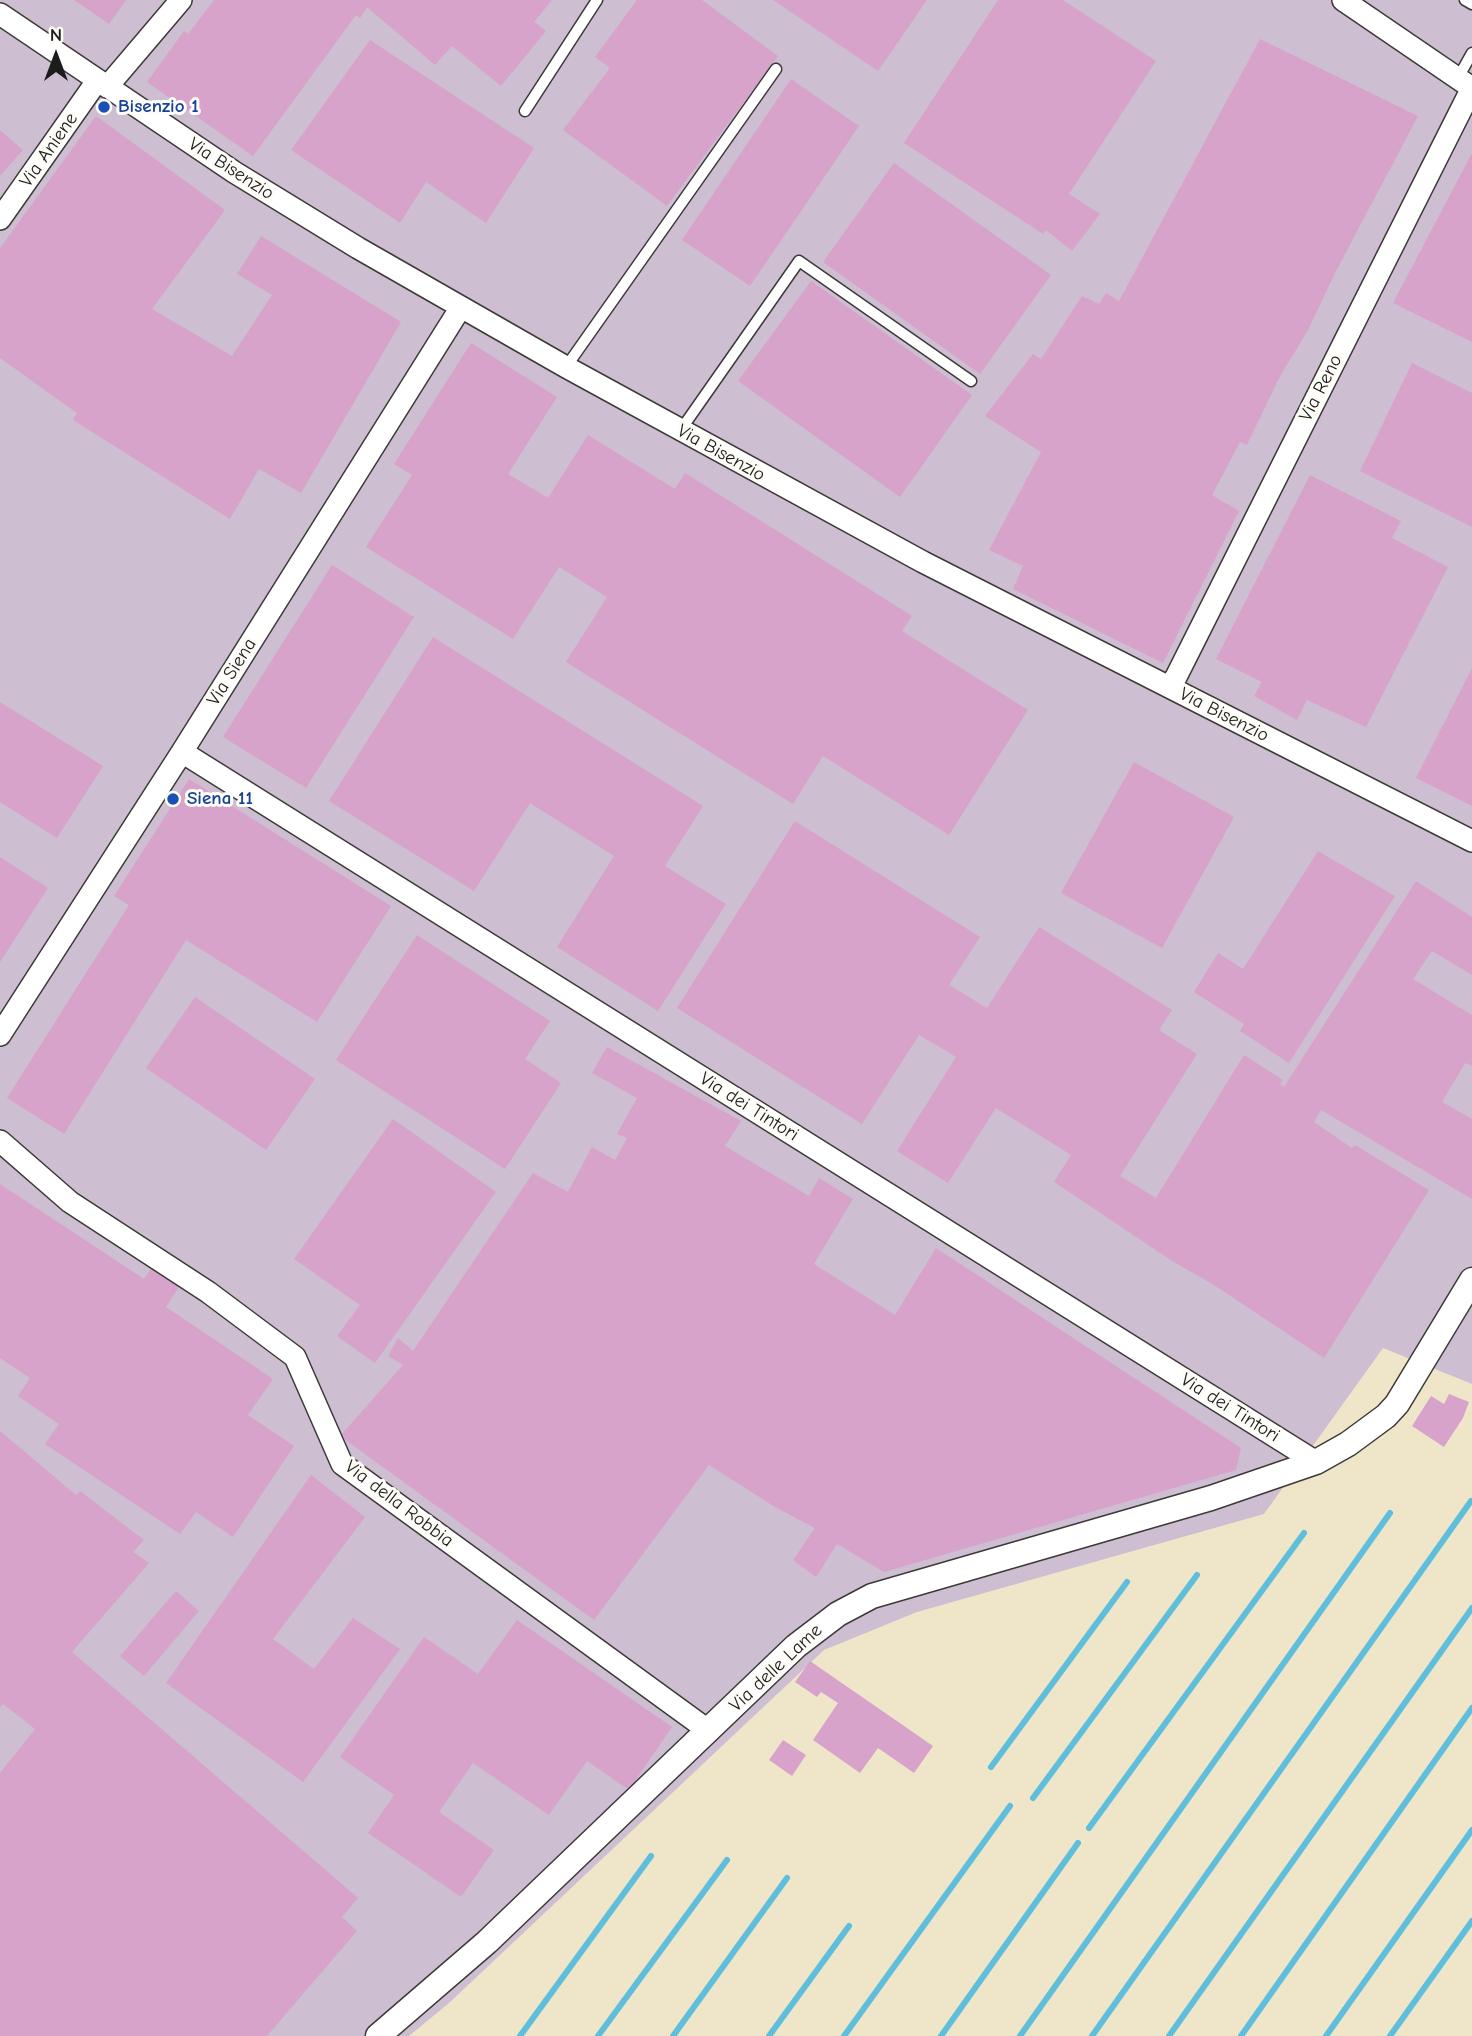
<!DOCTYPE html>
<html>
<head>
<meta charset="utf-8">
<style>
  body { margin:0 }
  #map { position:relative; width:1472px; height:2036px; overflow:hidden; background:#efe6c9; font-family:"Comic Neue",sans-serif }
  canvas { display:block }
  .north { position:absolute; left:21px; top:21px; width:70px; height:70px; -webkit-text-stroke:5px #fdfcf7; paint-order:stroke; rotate:0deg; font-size:19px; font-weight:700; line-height:28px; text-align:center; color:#1c1c1c }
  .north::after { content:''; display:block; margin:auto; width:24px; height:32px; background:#1c1c1c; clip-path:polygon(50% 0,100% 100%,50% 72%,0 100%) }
</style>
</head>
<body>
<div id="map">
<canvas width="1472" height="2036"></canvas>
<div class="north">N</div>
</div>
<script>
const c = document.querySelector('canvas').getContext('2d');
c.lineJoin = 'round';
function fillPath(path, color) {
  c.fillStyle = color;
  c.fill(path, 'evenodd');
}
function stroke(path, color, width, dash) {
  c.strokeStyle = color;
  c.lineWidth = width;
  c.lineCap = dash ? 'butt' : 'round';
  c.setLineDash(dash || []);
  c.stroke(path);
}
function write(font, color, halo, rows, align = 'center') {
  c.font = font + ' "Comic Neue",sans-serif';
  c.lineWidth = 6;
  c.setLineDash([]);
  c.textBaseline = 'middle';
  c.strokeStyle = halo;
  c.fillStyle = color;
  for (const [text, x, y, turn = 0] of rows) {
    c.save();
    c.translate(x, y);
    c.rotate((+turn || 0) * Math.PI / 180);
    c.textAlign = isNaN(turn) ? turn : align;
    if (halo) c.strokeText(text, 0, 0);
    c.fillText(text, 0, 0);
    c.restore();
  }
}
const industrial = new Path2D(`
  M0,0H1472V1384L1383,1348L1264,1514L917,1612L824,1650L449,2003L409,2036H0Z`);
const stream = new Path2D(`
  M991,1767L1127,1582
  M1033,1798L1197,1575
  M1089,1828L1304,1533
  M520,2036L651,1856
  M598,2036L727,1860
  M673,2036L787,1878
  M769,2036L849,1926
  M844,2036L1010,1806
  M941,2036L1078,1843
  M1020,2036L1390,1513
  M1092,2036L1471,1501
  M1169,2036L1472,1608
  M1241,2036L1472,1708
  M1326,2036L1472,1830
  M1390,2036L1472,1921`);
const building = new Path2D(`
  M74,0H126L109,24Z
  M214,0H552L534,22L546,31L501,86L452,46L435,65L367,7L360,18L356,15L253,156L147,82L184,31L188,34Z
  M637,0H702L778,56L667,206L563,130L610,68L595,57Z
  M773,0H927L878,71Z
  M998,0H1063L1156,61L1069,194L1100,214L1072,251L1046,230L1043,234L904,143Z
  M1260,39L1418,116L1335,273L1308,330L1279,378L1247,445L1240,442L1212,495L1239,511L1163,663L1013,589L1023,566L989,550L1041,452L985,416L1033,354L1041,359L1082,296L1099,304L1106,293L1119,301Z
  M370,40L534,148L486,223L426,182L400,223L291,150Z
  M791,79L859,126L750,286L682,240Z
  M96,116L225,210L152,309L232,356L272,295L237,274L261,236L401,322L301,493L259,469L230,519L73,420L77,413L0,358V248Z
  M0,130L23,150L0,176Z
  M1472,153V342L1393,303Z
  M894,163L1051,275L980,374L823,262Z
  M811,281L972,395L900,497L738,381Z
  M471,343L557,397L508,474L548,498L588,435L675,489L685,473L912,616L902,631L1028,710L949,835L823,756L793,804L566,662L607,597L559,567L513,639L366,547L412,475L394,464Z
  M1412,363L1472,393V527L1360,471Z
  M1310,475L1401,521L1392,538L1448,567L1366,727L1307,700L1297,720L1254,696L1262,682L1216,659Z
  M332,565L414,617L306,788L223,737Z
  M433,637L703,806L665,866L726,904L658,1011L557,947L614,856L530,803L474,891L329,801Z
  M1472,668V806L1416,778Z
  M0,702L103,766L57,838L0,802Z
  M1134,762L1234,817L1162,948L1061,893Z
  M189,779L391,906L317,1022L186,940L64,1134L7,1098L129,905L114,896Z
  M795,821L980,937L949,985L987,1008L1039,927L1172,1010L1159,1030L1197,1054L1120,1176L1156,1198L1244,1055L1283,1080L1280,1084L1284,1087L1416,881L1472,917V975L1432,951L1413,979L1472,1015V1066L1465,1063L1442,1102L1472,1119V1199L1321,1110L1314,1122L1352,1148L1355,1145L1429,1190L1324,1358L1214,1285L1172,1261L1054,1182L1071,1155L996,1108L948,1183L897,1151L956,1057L919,1035L862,1124L677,1008Z
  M1318,851L1395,896L1289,1063L1240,1031L1244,1024L1194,992L1218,953L1243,969Z
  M0,857L48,888L0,962Z
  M417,935L550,1021L525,1059L561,1083L505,1169L336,1060Z
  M195,997L315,1079L266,1150L146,1068Z
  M607,1047L741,1121L725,1146L809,1196L819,1178L853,1199L814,1264L895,1315L936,1248L1241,1448L1236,1470L884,1572L837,1544L816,1577L793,1560L815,1528L775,1507L709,1465L594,1620L340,1436L403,1365L388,1356L398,1338L413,1351L533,1173L568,1192L592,1147L615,1160L627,1138L617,1134L637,1098L592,1073Z
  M393,1119L496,1192L375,1363L337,1336L360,1305L294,1259Z
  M0,1184L144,1279L156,1261L184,1279L166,1307L273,1379L248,1415L294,1446L233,1537L196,1512L180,1534L45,1444L59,1424L18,1396L30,1378L0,1358Z
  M1449,1394L1469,1402L1463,1418L1444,1447L1412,1426L1431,1396L1444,1404Z
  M0,1431L76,1495L80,1491L144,1540L133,1552L149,1563L72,1652L358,1898L342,1917L357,1931L267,2036H0V1773L35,1729L3,1704L0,1707Z
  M311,1475L365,1517L273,1639L314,1669L353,1618L400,1649L303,1782L166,1683Z
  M176,1591L199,1611L144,1676L120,1656Z
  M517,1620L672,1727L629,1790L587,1761L549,1815L473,1763L439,1812L494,1850L461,1897L368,1833L394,1795L340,1757L424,1637L478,1674Z
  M810,1661L933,1746L914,1773L878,1748L860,1773L813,1740L838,1703L821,1692L817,1697L795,1682Z
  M783,1740L806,1755L792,1776L769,1760Z`);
const service = new Path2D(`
  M1465,0L1472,4
  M1458,78L1472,53
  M525,111L597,0
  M566,367L776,69
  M680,431L799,261L971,381`);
const minor = new Path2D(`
  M1343,0L1472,88
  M0,14L234,172L358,248L566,367L923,562L1472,841
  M107,87L181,0
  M0,219L97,81
  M1169,687L1176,677L1472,88
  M182,752L1316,1462
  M0,1035L182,752L461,307
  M0,1141L70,1202L208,1292L295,1357L342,1464L709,1731`);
const tertiary = new Path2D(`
  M378,2036L487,1942L796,1646L838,1614L872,1596L1211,1498L1316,1462L1348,1444L1386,1416L1397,1404L1472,1280`);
const markers = [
  [104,107,7,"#1a4fb4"],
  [173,799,7,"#1a4fb4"]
];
const transitNames = [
  ["Bisenzio 1",118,107],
  ["Siena 11",187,799]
];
const streetNames = [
  ["Via Aniene",49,150,-55],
  ["Via Bisenzio",231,169,33],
  ["Via Reno",1321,388,-63],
  ["Via Bisenzio",721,453,29],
  ["Via Siena",232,672,-58],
  ["Via Bisenzio",1224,715,27],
  ["Via dei Tintori",749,1107,32],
  ["Via dei Tintori",1230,1408,32],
  ["Via della Robbia",399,1504,37],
  ["Via delle Lame",776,1668,-43]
];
fillPath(industrial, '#cebed1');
stroke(stream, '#5ebedc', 6);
fillPath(building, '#d7a3cb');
stroke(service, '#3c3a36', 13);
stroke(minor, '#3c3a36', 24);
stroke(tertiary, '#3c3a36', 27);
stroke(service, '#fff', 10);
stroke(minor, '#fff', 21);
stroke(tertiary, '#fff', 24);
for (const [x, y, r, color] of markers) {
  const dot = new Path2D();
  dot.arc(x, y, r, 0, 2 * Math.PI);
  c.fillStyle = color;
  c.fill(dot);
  stroke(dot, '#fdfcf7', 2.5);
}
write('bold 19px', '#164399', '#fdfcf7', transitNames, 'left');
write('19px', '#1c1c1c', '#fdfcf7', streetNames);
</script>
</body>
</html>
